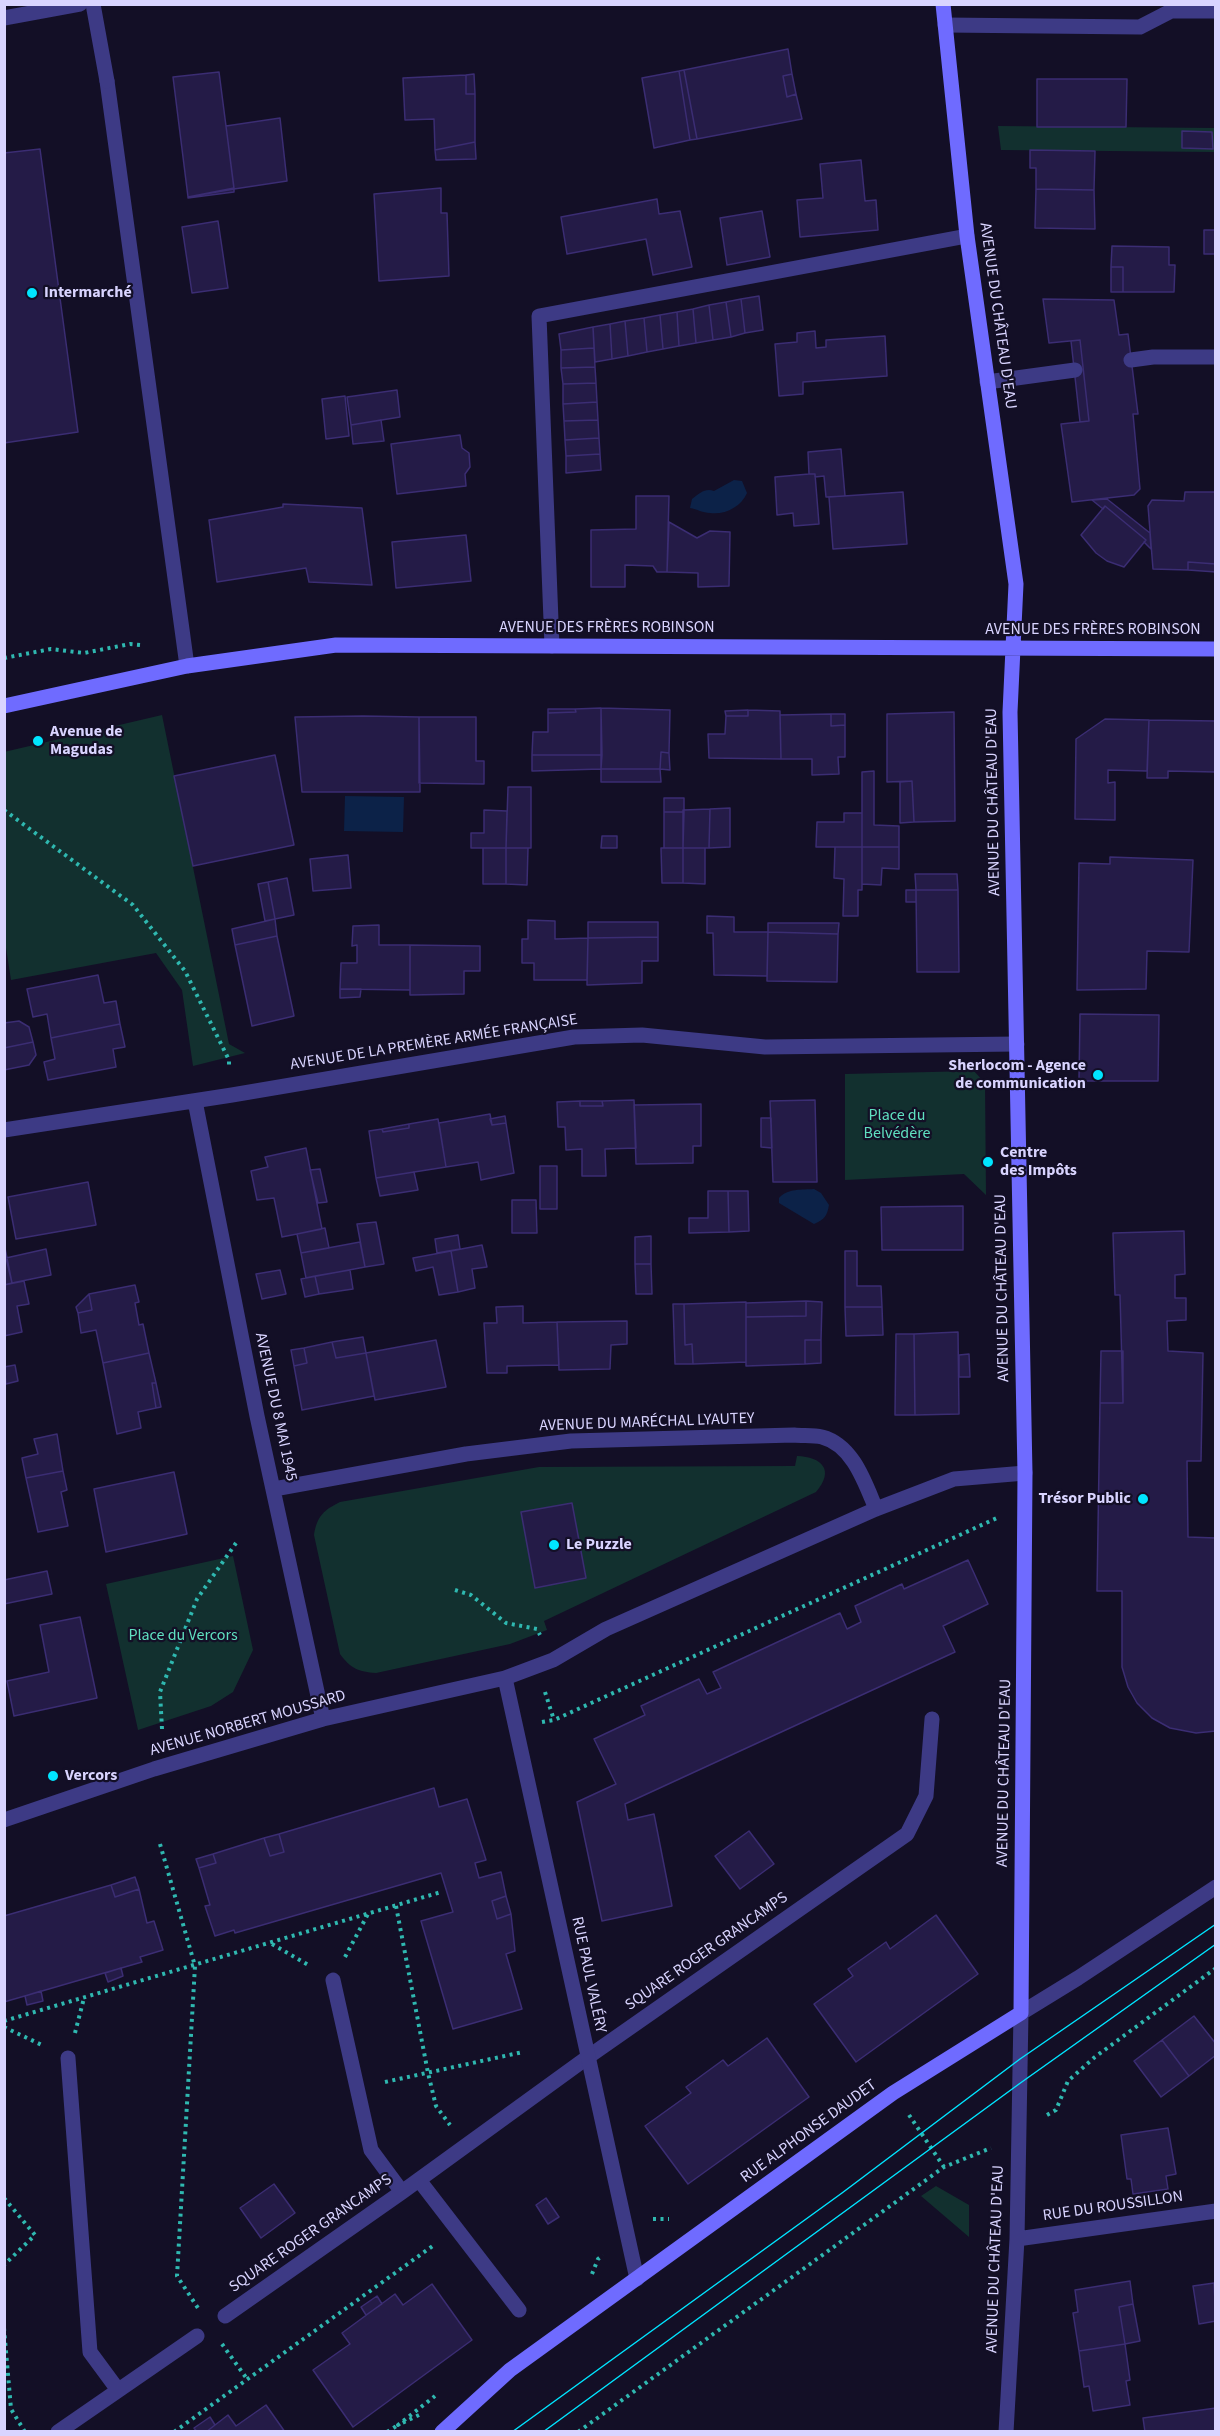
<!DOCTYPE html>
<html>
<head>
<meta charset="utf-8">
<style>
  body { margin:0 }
  #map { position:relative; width:1220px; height:2436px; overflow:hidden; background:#130f26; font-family:"Source Sans 3",sans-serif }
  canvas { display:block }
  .frame { position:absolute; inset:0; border:6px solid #d9d4ff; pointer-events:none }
</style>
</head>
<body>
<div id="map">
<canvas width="1220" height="2436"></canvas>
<div class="frame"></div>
</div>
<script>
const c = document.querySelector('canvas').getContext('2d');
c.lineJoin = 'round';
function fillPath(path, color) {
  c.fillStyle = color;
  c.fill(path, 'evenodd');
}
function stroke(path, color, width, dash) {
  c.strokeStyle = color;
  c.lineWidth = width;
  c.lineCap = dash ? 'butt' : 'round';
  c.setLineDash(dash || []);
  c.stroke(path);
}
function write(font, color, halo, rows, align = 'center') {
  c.font = font + ' "Source Sans 3",sans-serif';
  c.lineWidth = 4.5;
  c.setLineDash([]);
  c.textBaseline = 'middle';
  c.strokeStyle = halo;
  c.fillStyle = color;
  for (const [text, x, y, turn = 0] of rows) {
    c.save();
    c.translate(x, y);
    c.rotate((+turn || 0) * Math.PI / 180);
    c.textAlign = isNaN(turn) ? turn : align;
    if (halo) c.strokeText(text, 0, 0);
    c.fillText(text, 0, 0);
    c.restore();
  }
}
const green = new Path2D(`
  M998,126L1215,128V152L1001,150Z
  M162,715L229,1044L245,1053L193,1066L182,990L156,953L11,980L4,935V752Z
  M974,1071L985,1083L986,1195L964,1174L845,1180V1074Z
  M797,1456C822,1457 835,1470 816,1492L544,1621L547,1630L510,1644L376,1673C359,1672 350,1668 340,1654L314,1535C317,1516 324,1510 340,1502L539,1467L795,1466Z
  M233,1556L253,1650L233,1692L211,1706L138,1730L106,1584Z
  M936,2186L969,2205V2237L921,2196Z`);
const water = new Path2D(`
  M734,480L742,481L747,493C741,507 725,515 710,513C703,513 697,509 690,508L692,499C700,493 705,488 714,491Z
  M345,796L404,797L403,832L344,831Z
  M814,1189L821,1193L829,1205C827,1216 825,1219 814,1224L779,1203V1198C788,1188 802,1190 814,1189Z`);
const building = new Path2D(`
  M788,49L792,74L783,76L787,97L796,94L802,119L697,139L684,70Z
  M684,70L697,139L690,140L679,71Z
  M679,71L690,140L654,148L642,78Z
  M219,72L234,188L188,197L173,77Z
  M474,74L475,94H466V75Z
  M792,74L796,94L787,97L783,76Z
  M466,75V94H475V142L435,150L434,119L405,120L403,78Z
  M1037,79H1127L1126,127H1037Z
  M280,118L287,181L234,189L226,126Z
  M1182,131L1212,132L1213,149L1182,148Z
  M475,142L476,159L436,160L435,150Z
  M40,149L78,432L4,443V153Z
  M1030,150L1095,151L1094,190L1036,189V168H1030Z
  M861,160L865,201L876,200L878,230L800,237L797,200L823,198L820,164Z
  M441,188V213H447L449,276L379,281L374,194Z
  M234,189V192L188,198V197Z
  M1036,189L1094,190L1095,229L1035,228Z
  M657,199L659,214L680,211L692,267L653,275L646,239L567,254L561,217Z
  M762,211L770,257L727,265L720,218Z
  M218,221L228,288L192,293L182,227Z
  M1204,230H1216V254H1204Z
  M1112,246L1169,247V265H1175L1174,292H1123V267H1111Z
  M1111,267H1123V292H1111Z
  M759,296L763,330L745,333L741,299Z
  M741,299L745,333L731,337L726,302Z
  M1043,299L1114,300L1119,335L1128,334L1138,414H1133L1140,489L1134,495L1072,502L1061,424L1089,421L1080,340L1049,343Z
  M726,302L731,337L713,340L709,305Z
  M709,305L713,340L696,343L693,309Z
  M693,309L696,343L679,346L677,312Z
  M677,312L679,346L663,349L660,315Z
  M660,315L663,349L647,352L644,318Z
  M644,318L647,352L628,356L625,321Z
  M625,321L628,356L612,359L610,324Z
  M610,324L612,359L595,362L593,327Z
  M593,327L594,348L561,350L559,334Z
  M815,331L816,348L826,347V340L885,336L887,376L803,382V394L779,396L775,344L797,342V333Z
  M1080,340L1089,421L1080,422L1071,341Z
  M594,348L595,367L561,368V350Z
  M595,367L596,383L563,384L561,368Z
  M596,383L597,402L563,404V384Z
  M397,390L400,417L351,425L347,397Z
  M345,396L349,436L326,439L322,399Z
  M597,402L598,420L564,421L563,404Z
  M381,420L384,441L353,444L351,425Z
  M598,420L599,438L565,440L564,421Z
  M460,435L462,448L469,453L470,467L465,474L466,486L397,494L391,444Z
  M599,438L600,454L566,456L565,440Z
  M841,449L845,496L826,497L824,476L815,477V474H809L808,452Z
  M600,454L601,470L566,473V456Z
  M809,474H815L819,524L794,526L793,513L777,515L775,477Z
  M903,492L907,544L833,549L829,497Z
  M1185,492H1216V564L1188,562V570L1153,569L1148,506L1152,500L1184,501Z
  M636,496H669L667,572H657L653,566L625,565V587H591V530L636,529Z
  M1107,499L1150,533L1151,549L1144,542L1146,540L1105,506L1103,509L1092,500Z
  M283,504L362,508L372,585L309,582L306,568L217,582L209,520L283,507Z
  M1105,506L1146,540L1124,567L1107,561L1096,553L1081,535Z
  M669,522L697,538L710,531L730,532L729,586L698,587V573L667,572Z
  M466,535L471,581L396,588L392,542Z
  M1188,562L1216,564V572L1188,570Z
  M601,708L602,755H532L533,732H548V713L576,712L575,709Z
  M601,708L670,710L669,753L661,752L660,769H601Z
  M548,709H575L576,712L548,713Z
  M748,710V716H726L725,711Z
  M748,710L780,711L781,759L709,758L708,734H725L726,716H748Z
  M954,712L955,821L914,822L912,781L887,782V714Z
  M831,714V726L845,725V757H838L839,774L812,775V759H781L780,715Z
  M831,714H845V725L831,726Z
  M363,716L419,717L420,792H302L295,717Z
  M419,717H476V761H484V784L419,783Z
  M1105,719L1149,720L1147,771L1108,770V783L1115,782V820L1075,819L1076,739Z
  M1149,720L1216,721V772L1168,771V778H1147Z
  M661,752L669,753L670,770L660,769Z
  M275,755L294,845L193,866L174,776Z
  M532,755H602L601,769L532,771Z
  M601,769H660L661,782H601Z
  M874,771V825L899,826V847H862V772Z
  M912,781L914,822L900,823V782Z
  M508,787H531V848H506Z
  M664,798H684V812H664Z
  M730,808V847L709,848L710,809Z
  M710,809L709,848H683V810Z
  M484,810L507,811L506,848H471V833H484Z
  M664,812H684L683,848H664Z
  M844,813H862V847H816L817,822H844Z
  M602,836H617V848H601Z
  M835,847H862V890H858V916H843L844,879L834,878Z
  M862,847H899V869L882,868L881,885L862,884Z
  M483,848H506V884H483Z
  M506,848H528L527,885L506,884Z
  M661,848H683V883H662Z
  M683,848H705V884L683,883Z
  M348,855L351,888L313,891L310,859Z
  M1110,857L1193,860L1189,952L1147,951L1146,989L1077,990L1079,863L1110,864Z
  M915,874H957L958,890H916Z
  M287,878L294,915L275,919L268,882Z
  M268,882L275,919L265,921L258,884Z
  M906,890H916V902H906Z
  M916,890H958L959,972H917Z
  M707,916L734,917V932H768L767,976L714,975L713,933H707Z
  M275,919L277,936L235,945L232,929Z
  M528,920L555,921V939L588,938L587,980H534V963H522V939H528Z
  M588,922H658V937L588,938Z
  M768,923H839L838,934L768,932Z
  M379,925V945H410V990L340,989L341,963H357V945L352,946L353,926Z
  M768,932L838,934L837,982L767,981Z
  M277,936L294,1016L252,1026L235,945Z
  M658,937V961H642V983L587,985L588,938Z
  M410,945L480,946V971H464V994L410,995Z
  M98,975L104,1003L116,1001L120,1024L51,1038L47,1014L33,1017L27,989Z
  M340,989H361L360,997L340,998Z
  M1080,1014L1159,1015L1158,1081H1079Z
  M19,1021L29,1027L33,1042L4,1048V1023Z
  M120,1024L125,1047L113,1049L116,1067L48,1080L44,1062L55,1059L51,1038Z
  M33,1042L36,1055L29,1065L4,1070V1048Z
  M634,1100L636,1148L605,1149L606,1176H582V1149L566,1150L565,1127H558L557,1102L580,1101V1106H603L602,1101Z
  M815,1100L817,1182H773L770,1101Z
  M580,1101H602L603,1106H580Z
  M701,1104V1146H693V1163L636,1164L634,1105Z
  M490,1114L492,1125L506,1123L514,1173L481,1180L478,1162L446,1167L439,1123Z
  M505,1116L506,1123L492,1125L490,1119Z
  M761,1118H771L772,1148L761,1147Z
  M438,1119L446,1167L376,1178L369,1131L382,1129L383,1132L409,1128V1124Z
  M409,1124V1128L383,1132L382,1129Z
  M306,1148L322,1229L282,1237L274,1198L257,1200L251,1171L268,1167L265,1157Z
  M540,1166H557V1209H540Z
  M320,1169L327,1202L318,1203L310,1170Z
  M414,1172L418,1190L380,1196L376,1178Z
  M88,1182L96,1225L16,1239L8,1197Z
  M708,1191H728L729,1232L689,1233V1218H708Z
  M728,1191H748L749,1231L729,1232Z
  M512,1200H536L537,1233H512Z
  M963,1206V1250H882L881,1207Z
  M376,1222L384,1264L365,1267L357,1224Z
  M325,1228L329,1248L301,1253L297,1234Z
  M1184,1231L1185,1274L1175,1275V1298H1186V1320L1167,1321L1168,1351L1203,1353L1201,1461H1187L1188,1537L1216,1538V1731L1196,1733L1170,1728L1152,1718L1137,1703L1128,1687L1122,1667V1591H1097L1100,1403H1123L1120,1295H1115L1113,1233Z
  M458,1235L460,1249L437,1253L435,1239Z
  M651,1236V1264H635V1237Z
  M360,1242L365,1267L306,1278L301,1253Z
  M482,1245L487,1267L472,1269L475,1288L458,1292L451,1251Z
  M5,1248L12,1283L4,1285V1248Z
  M46,1249L51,1275L12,1283L6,1258Z
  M451,1251L458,1292L439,1295L433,1267L416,1271L413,1258Z
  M845,1251H857V1286H881L882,1307H845Z
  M635,1264H651L652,1294H636Z
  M280,1270L286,1294L262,1299L256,1274Z
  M350,1270L353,1289L319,1294L315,1276Z
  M315,1276L319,1294L305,1297L301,1279Z
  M24,1281L29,1304L17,1306L22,1332L4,1336V1285Z
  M135,1285L139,1302L135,1303L139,1325L143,1324L149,1353L103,1363L96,1330L81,1333L78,1313L92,1310L89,1294Z
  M89,1294L92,1310L78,1313L76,1307Z
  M806,1301V1316L746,1317V1303Z
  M806,1301L822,1302L821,1340H805V1364L746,1366V1317L806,1316Z
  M746,1302V1362L693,1364L692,1344L685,1345L684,1304Z
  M673,1304H684L685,1345L692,1344L693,1364H675Z
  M523,1306V1323L557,1322L559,1365L507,1366V1373H487L484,1323H497L496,1307Z
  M845,1307H882L883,1335L846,1336Z
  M627,1321V1344L611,1345L610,1369L559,1370L557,1322Z
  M958,1332L959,1414L915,1415L914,1334Z
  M896,1334H914L915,1415H895Z
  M363,1337L366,1353L336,1358L332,1342Z
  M436,1340L446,1387L375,1400L366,1353Z
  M805,1340H821V1363L805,1364Z
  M332,1342L336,1358L366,1353L374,1396L302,1410L294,1366L307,1363L304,1348Z
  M304,1348L307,1363L294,1366L291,1350Z
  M1101,1351H1123V1403H1100Z
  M149,1353L156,1383H152L156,1408L138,1412L141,1428L117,1434L103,1363Z
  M969,1354L970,1377H959V1355Z
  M15,1365L18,1381L6,1384L4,1367Z
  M152,1383H156L161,1407L156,1408Z
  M57,1434L63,1471L26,1478L22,1458L38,1454L34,1439Z
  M63,1471L67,1490L61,1492L68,1526L38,1532L26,1478Z
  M174,1472L187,1534L106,1552L94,1489Z
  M572,1503L586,1578L535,1588L521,1512Z
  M968,1560L988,1604L943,1626L955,1652L625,1804L628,1820L654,1814L672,1906L602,1921L577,1802L616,1784L594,1739L645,1715L641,1706L699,1679L707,1694L721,1688L713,1672L840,1613L847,1629L861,1622L855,1606L902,1584L904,1589Z
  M47,1571L52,1594L4,1604V1580Z
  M80,1617L97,1698L14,1716L7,1681L49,1672L40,1625Z
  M434,1788L439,1807L467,1799L486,1860L475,1863L479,1878L501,1872L506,1896L492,1901L497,1919L511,1914L515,1951L506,1954L522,2009L453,2029L421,1921L453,1912L441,1873L235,1933L234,1930L215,1936L205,1906L210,1905L199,1868L216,1863L213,1854L264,1838L270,1856L284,1852L279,1834Z
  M749,1831L774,1864L740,1889L715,1856Z
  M279,1834L284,1852L270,1856L264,1838Z
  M213,1854L216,1863L199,1868L196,1859Z
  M135,1877L139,1889L115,1897L111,1885Z
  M111,1885L115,1897L139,1889L147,1923L154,1921L163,1950L140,1957L142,1962L4,2002V1916Z
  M506,1896L511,1914L497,1919L492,1901Z
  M936,1915L978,1974L856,2062L814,2004L853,1976L848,1969L886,1942L890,1949Z
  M121,1968L123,1976L108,1982L105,1973Z
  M41,1991L43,2001L27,2005L25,1996Z
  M1194,2016L1216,2044V2055L1189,2076L1162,2040Z
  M767,2038L809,2097L688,2184L645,2126L691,2093L686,2087L723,2060L728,2066Z
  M1162,2040L1189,2076L1161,2097L1134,2061Z
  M1168,2128L1176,2174L1166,2176L1168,2189L1133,2194L1131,2179H1127L1121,2135Z
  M274,2184L295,2213L261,2238L240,2208Z
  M546,2198L559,2217L548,2224L536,2205Z
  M1130,2281L1133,2304L1119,2307L1125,2344L1079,2351L1073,2313L1078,2312L1075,2290Z
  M1214,2283L1216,2321L1199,2324L1193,2286Z
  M432,2284L472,2340L353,2427L313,2370L350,2344L342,2333L395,2294L403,2305Z
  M377,2296L382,2304L366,2315L361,2307Z
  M1133,2304L1140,2341L1125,2344L1119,2307Z
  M1125,2344L1130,2380L1126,2381L1130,2405L1093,2411L1089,2386L1084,2387L1079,2351Z
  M266,2405L285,2432H206L228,2415L236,2426Z
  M1216,2408V2432H1145L1143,2418Z
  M210,2417L215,2425L206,2432H197L194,2428Z`);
const path = new Path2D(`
  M4,658L51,649L84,653L130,644L141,645
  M4,810L133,905L185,971L229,1060V1067
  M455,1590L471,1595L506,1623L537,1629L540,1635
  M545,1692L554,1720
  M542,1722L554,1720L997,1518
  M162,1729L160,1692L197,1599L236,1543
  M160,1844L195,1966L177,2276L198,2308
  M396,1906L428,2073L436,2106L450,2125
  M272,1944L310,1966
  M345,1957L368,1914
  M4,2021L441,1892
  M4,2027L44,2046
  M75,2033L84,1998
  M385,2082L523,2052
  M909,2115L944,2167
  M1047,2115L1056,2110L1068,2081L1095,2057L1216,1968
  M4,2198L35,2235L4,2265
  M653,2219H669
  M592,2274L598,2259L603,2255
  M4,2328L11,2409L25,2432
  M222,2344L247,2379
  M419,2415L398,2425L435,2396
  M174,2432L434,2245
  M387,2432L398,2425
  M578,2432L944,2167L991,2148`);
const lane = new Path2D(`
  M4,18L80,4
  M945,25L1140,27L1171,11H1216
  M107,81L187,666
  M1131,360L1153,357H1216
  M987,382L1075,370
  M333,1980L371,2150L402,2192
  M68,2058L90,2352L118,2390
  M419,2180L519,2310
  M225,2316L402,2192L588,2057L907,1834L926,1796L932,1719
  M58,2432L197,2336`);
const street = new Path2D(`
  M93,4L107,81
  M552,646L539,316L967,236
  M195,1101L257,1416L323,1719
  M4,1130L232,1095L574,1037L642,1035L765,1047L1017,1044
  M274,1489L466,1454L571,1441L794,1435C803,1436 813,1435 822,1437C853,1445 865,1483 876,1509
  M505,1678L637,2279
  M4,1820L154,1769L323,1719L505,1678L553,1660L606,1629L876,1509L954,1479L1025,1473
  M1017,2239L1216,2211
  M1006,2432L1017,2239L1021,2013L1078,1978L1216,1887`);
const secondary = new Path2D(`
  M4,706L187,666L336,645L1216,649
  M442,2432L510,2370L893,2093L1021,2013L1025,1473L1010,712L1016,584L967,236L943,4`);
const tram = new Path2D(`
  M512,2432L842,2193L1020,2059L1216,1924
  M543,2432L1019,2084L1216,1944`);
const markers = [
  [32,293,6,"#00e5ff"],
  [38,741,6,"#00e5ff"],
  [1098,1075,6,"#00e5ff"],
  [988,1162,6,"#00e5ff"],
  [1143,1499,6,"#00e5ff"],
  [554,1545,6,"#00e5ff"],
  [53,1776,6,"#00e5ff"]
];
const poiNames = [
  ["Intermarché",44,293],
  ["Avenue de",50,732],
  ["Magudas",50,750],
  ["Sherlocom - Agence",1086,1066,"right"],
  ["de communication",1086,1084,"right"],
  ["Centre",1000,1153],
  ["des Impôts",1000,1171],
  ["Trésor Public",1131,1499,"right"],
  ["Le Puzzle",566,1545],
  ["Vercors",65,1776]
];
const streetNames = [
  ["AVENUE DU CHÂTEAU D'EAU",997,316,82],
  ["AVENUE DES FRÈRES ROBINSON",607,628],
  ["AVENUE DES FRÈRES ROBINSON",1093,630],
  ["AVENUE DU CHÂTEAU D'EAU",994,802,-91],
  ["AVENUE DE LA PREMÈRE ARMÉE FRANÇAISE",434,1043,-9],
  ["AVENUE DU CHÂTEAU D'EAU",1003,1288,-91],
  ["AVENUE DU 8 MAI 1945",275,1407,78],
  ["AVENUE DU MARÉCHAL LYAUTEY",647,1423,-2],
  ["AVENUE NORBERT MOUSSARD",248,1724,-16],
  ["AVENUE DU CHÂTEAU D'EAU",1005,1773,-89],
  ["SQUARE ROGER GRANCAMPS",707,1952,-35],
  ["RUE PAUL VALÉRY",588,1975,78],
  ["RUE ALPHONSE DAUDET",809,2132,-36],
  ["RUE DU ROUSSILLON",1113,2207,-8],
  ["SQUARE ROGER GRANCAMPS",311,2234,-35],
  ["AVENUE DU CHÂTEAU D'EAU",996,2259,-88]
];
const parkNames = [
  ["Place du",897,1116],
  ["Belvédère",897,1134],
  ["Place du Vercors",183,1636]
];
fillPath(green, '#12302f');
fillPath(water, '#0c2248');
fillPath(building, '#241b47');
stroke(building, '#3b2d73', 1.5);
stroke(path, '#2fb8b0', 4, [3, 4.5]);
stroke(lane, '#3d3a85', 15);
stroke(street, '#3d3a85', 15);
stroke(secondary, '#6f6bff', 15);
stroke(tram, '#00e5ff', 1.5);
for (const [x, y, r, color] of markers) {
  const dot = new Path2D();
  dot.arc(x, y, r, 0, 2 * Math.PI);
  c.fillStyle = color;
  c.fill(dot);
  stroke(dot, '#130f26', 2);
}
write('bold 16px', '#d9d4ff', '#130f26', poiNames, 'left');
write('16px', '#d9d4ff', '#130f26', streetNames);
write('16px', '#5fe0c0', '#130f26', parkNames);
</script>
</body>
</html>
